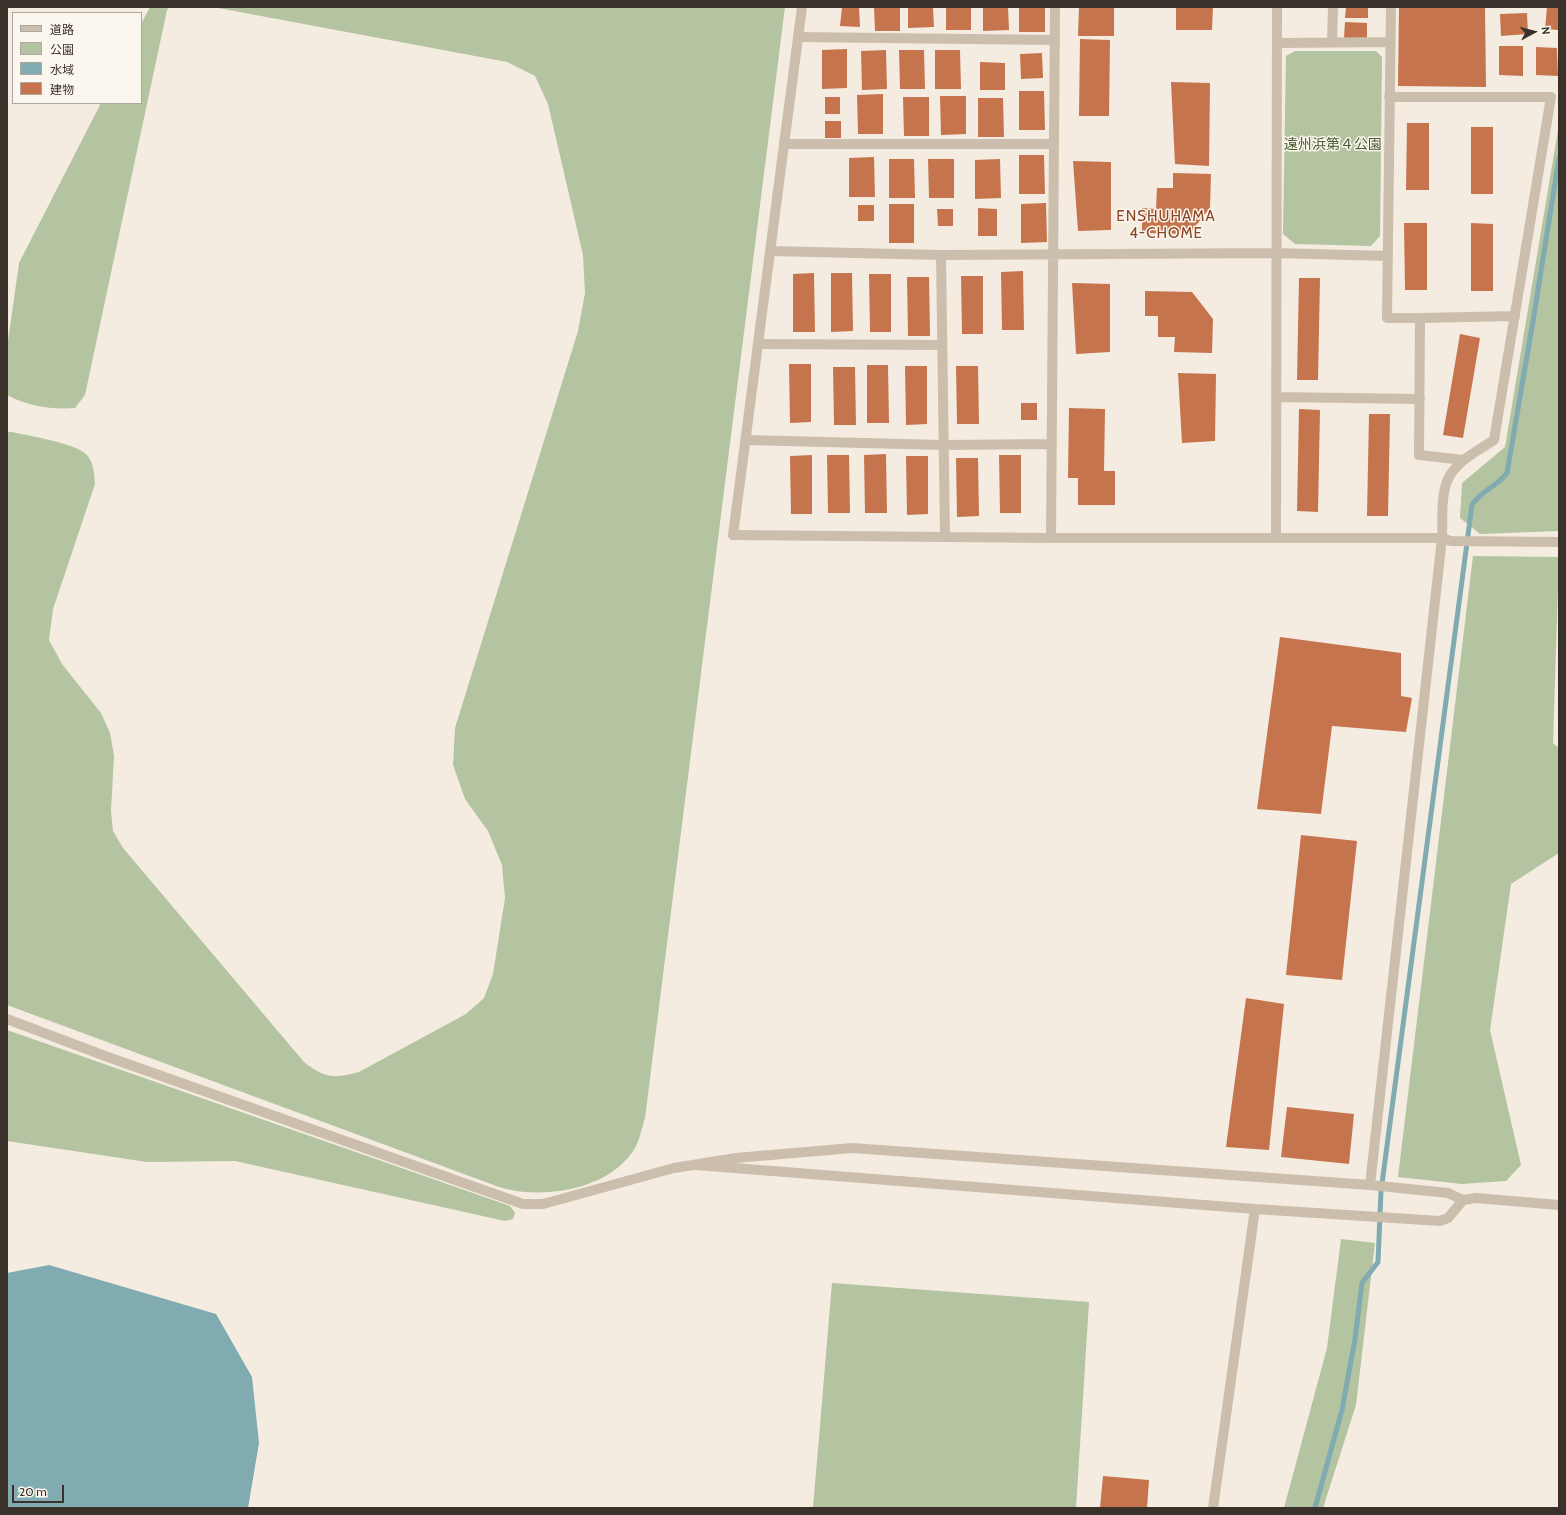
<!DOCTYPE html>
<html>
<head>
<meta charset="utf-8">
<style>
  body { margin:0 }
  #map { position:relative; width:1566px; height:1515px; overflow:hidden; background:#f4ece1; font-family:Cabin,"Noto Sans JP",sans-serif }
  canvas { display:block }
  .frame { position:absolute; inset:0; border:8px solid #3a312b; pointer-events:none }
  .legend { position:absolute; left:12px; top:12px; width:130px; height:92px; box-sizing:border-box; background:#fbf6ee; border:1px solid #aea7a0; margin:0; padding:5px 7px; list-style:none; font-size:12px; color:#3a312b }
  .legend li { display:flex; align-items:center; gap:8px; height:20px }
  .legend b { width:20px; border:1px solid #aea7a0 }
  .north { position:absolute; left:1514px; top:12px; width:40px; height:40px; -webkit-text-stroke:3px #fbf6ee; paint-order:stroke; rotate:83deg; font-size:11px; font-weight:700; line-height:16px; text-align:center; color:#3a312b }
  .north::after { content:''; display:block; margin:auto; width:14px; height:18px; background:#3a312b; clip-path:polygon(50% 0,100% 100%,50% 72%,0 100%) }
  .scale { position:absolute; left:12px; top:1485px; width:52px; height:18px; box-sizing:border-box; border:2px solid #3a312b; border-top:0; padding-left:5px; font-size:12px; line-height:14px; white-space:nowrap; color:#3a312b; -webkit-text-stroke:3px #fbf6ee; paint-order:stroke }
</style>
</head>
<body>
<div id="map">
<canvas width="1566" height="1515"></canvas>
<div class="frame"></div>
<ul class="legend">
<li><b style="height:5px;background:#ccbeac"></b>道路</li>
<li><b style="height:11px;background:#b4c3a0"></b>公園</li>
<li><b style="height:11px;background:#7fabb1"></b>水域</li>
<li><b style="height:11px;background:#c6744d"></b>建物</li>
</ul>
<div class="north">N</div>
<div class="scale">20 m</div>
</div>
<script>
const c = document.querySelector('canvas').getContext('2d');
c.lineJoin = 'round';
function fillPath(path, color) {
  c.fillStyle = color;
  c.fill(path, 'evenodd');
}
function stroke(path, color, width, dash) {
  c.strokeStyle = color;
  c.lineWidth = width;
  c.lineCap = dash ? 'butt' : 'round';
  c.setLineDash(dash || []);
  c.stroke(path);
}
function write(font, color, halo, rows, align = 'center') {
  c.font = font + ' Cabin,"Noto Sans JP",sans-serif';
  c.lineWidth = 3;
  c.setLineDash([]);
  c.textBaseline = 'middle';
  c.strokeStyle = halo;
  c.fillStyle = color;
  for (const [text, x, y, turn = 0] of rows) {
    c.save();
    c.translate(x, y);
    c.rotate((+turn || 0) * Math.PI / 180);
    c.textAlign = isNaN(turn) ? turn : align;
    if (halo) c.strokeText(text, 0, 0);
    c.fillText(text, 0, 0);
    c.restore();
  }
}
const green = new Path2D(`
  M150,7H169L167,10L85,395L75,408C53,410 27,406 7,395V348L19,263L101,103H141V24Z
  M213,7H785L645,1118C642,1127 640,1139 635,1148C614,1183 565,1195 526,1192C517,1192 508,1189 499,1187L7,1005V432H12C29,436 76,443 87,455C94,463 94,474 95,484L53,609L49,640L62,664L101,713L110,733L114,756L111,811L113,831L123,848L304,1062C324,1078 334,1079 359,1072L466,1014L484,998L493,974L505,898L502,865L488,831L465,799L453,765L455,728L578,331L585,293L583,255L548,104L535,76L507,62Z
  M1295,51H1376L1382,57L1380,236L1371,246L1295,244L1283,234L1286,56Z
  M1559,124V531L1480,534L1460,518L1462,483L1505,447Z
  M1473,556L1559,557L1553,743L1559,748V853L1511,884L1490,1030L1521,1165L1506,1181L1462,1184L1398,1177Z
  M7,1030L510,1206L515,1213L513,1219L505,1221L235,1161L147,1162L7,1141Z
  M1341,1239L1375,1243L1356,1405L1323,1508H1284L1327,1348Z
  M832,1283L1089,1302L1076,1508H813Z`);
const water = new Path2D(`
  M49,1265L216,1314L252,1377L259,1443L248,1508H7V1273Z`);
const stream = new Path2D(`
  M1315,1508L1342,1410L1355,1339L1362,1283L1378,1262L1381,1191L1472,505C1480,491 1497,487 1507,473L1534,315L1559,158`);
const building = new Path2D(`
  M842,7H859L860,27L840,26Z
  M874,7H900V31H875Z
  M908,7H933L934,27L908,28Z
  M946,7H971V30H946Z
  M983,7H1008L1009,30L983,31Z
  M1019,7H1045V32H1019Z
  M1079,7H1114V36H1078Z
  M1176,7H1213L1212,30H1176Z
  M1346,7H1368V18H1345Z
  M1399,7H1485L1486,87L1398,86Z
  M1547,7H1559V30L1545,29Z
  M1527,13L1528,34L1501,36L1500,14Z
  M1345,22L1367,23V39L1344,38Z
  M1080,39L1110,40L1109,116H1079Z
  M1499,46H1523V76L1499,75Z
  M1536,47L1557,48L1558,76L1536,75Z
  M847,49V88L822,89V50Z
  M886,50L887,89L862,90L861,51Z
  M899,50H924L925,89H900Z
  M935,50H960L961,89H935Z
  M1042,53L1043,78L1021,79L1020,54Z
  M980,62L1005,63V90H980Z
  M1171,82L1210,83L1209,166L1175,164Z
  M1019,91H1044L1045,130H1019Z
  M883,94V134H858L857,95Z
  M940,96H966V134L941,135Z
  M825,97H840V114H825Z
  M903,97H929V136H904Z
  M978,98H1003L1004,137H978Z
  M825,121H841V138H825Z
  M1407,123H1429V190H1406Z
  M1471,127H1493V194H1471Z
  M1019,155H1044L1045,194H1019Z
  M874,157L875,197H849V158Z
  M889,159H914L915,198H889Z
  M928,159H954V198H929Z
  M1000,159L1001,198L975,199V160Z
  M1073,161L1111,162V230L1078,231Z
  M1173,173L1211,174L1210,208L1189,234L1142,233V208L1156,209L1157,188H1173Z
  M1046,203L1047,242L1021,243V204Z
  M889,204H914V243H889Z
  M858,205H874V221H858Z
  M978,208L997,209V236H978Z
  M937,209H953V226H938Z
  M1404,223H1427V290H1405Z
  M1471,223L1493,224V291H1471Z
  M1023,271L1024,330H1002L1001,272Z
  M814,273L815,332H793V274Z
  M831,273H852L853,331L831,332Z
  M869,274H891V332H870Z
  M961,276H983V334H962Z
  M907,277H929L930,336H908Z
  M1299,278H1320L1318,380H1297Z
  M1072,283L1110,284V352L1076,354Z
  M1145,291L1192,292L1213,319L1212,353L1174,352L1175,337H1158V316H1145Z
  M1460,334L1480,338L1463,438L1443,435Z
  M789,364H811V422L790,423Z
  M867,365H888L889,423H867Z
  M905,366H927V424L906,425Z
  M956,366H978L979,424H957Z
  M833,367H855L856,425H834Z
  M1178,373L1216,374L1215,441L1182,443Z
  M1021,403H1037V420H1021Z
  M1069,408L1105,409L1104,471H1115V505H1078V478H1068Z
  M1299,409L1320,410L1318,512L1297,511Z
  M1369,414H1390L1388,516H1367Z
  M886,454L887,513H865L864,455Z
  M812,455V514H791L790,456Z
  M827,455H849L850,513H828Z
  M999,455H1021V513H1000Z
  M906,456H928V514L907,515Z
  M956,458H978L979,516L957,517Z
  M1280,637L1401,653V696L1412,698L1406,732L1332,726L1321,814L1257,809Z
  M1301,835L1357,841L1342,980L1286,975Z
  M1246,998L1284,1004L1269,1150L1226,1147Z
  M1287,1107L1354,1114L1349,1164L1281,1157Z
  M1103,1476L1149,1480L1147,1508H1100Z`);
const minor = new Path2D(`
  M1391,7L1387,318H1420L1419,455L1464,460
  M798,37L1055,40
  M1332,42L1333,7
  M1277,43L1390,42
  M784,144H1054
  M770,251L941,255L1276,253L1388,256
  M941,255L945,536
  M1420,318L1515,316
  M758,344L942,345
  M1277,397L1420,399
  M746,440L943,445L1052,444
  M733,535L1051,538H1442L1451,541L1559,542
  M1276,537L1277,7
  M1051,538L1055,7
  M7,1019L105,1056L523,1204H543L674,1168L736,1158L852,1148L1370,1185L1448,1193L1463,1200L1448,1218L1440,1221L1255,1209L696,1165
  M1370,1185L1442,538C1443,520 1440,494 1449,477C1458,460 1479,450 1494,440L1551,97H1389
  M1213,1508L1255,1209`);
const tertiary = new Path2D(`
  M733,535L802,7
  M1463,1200L1476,1198L1559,1205`);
const parkNames = [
  ["遠州浜第４公園",1333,145]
];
const neighbourhoodNames = [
  ["ENSHUHAMA",1166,217],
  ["4-CHOME",1166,234]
];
fillPath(green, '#b4c3a0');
fillPath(water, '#7fabb1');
stroke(stream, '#7fabb1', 5);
fillPath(building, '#c6744d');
stroke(minor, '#ccbeac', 10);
stroke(tertiary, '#ccbeac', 10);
write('14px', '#46592f', '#fbf6ee', parkNames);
c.letterSpacing = '1px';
write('15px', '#8a4524', '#fbf6ee', neighbourhoodNames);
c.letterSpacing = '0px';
</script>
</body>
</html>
